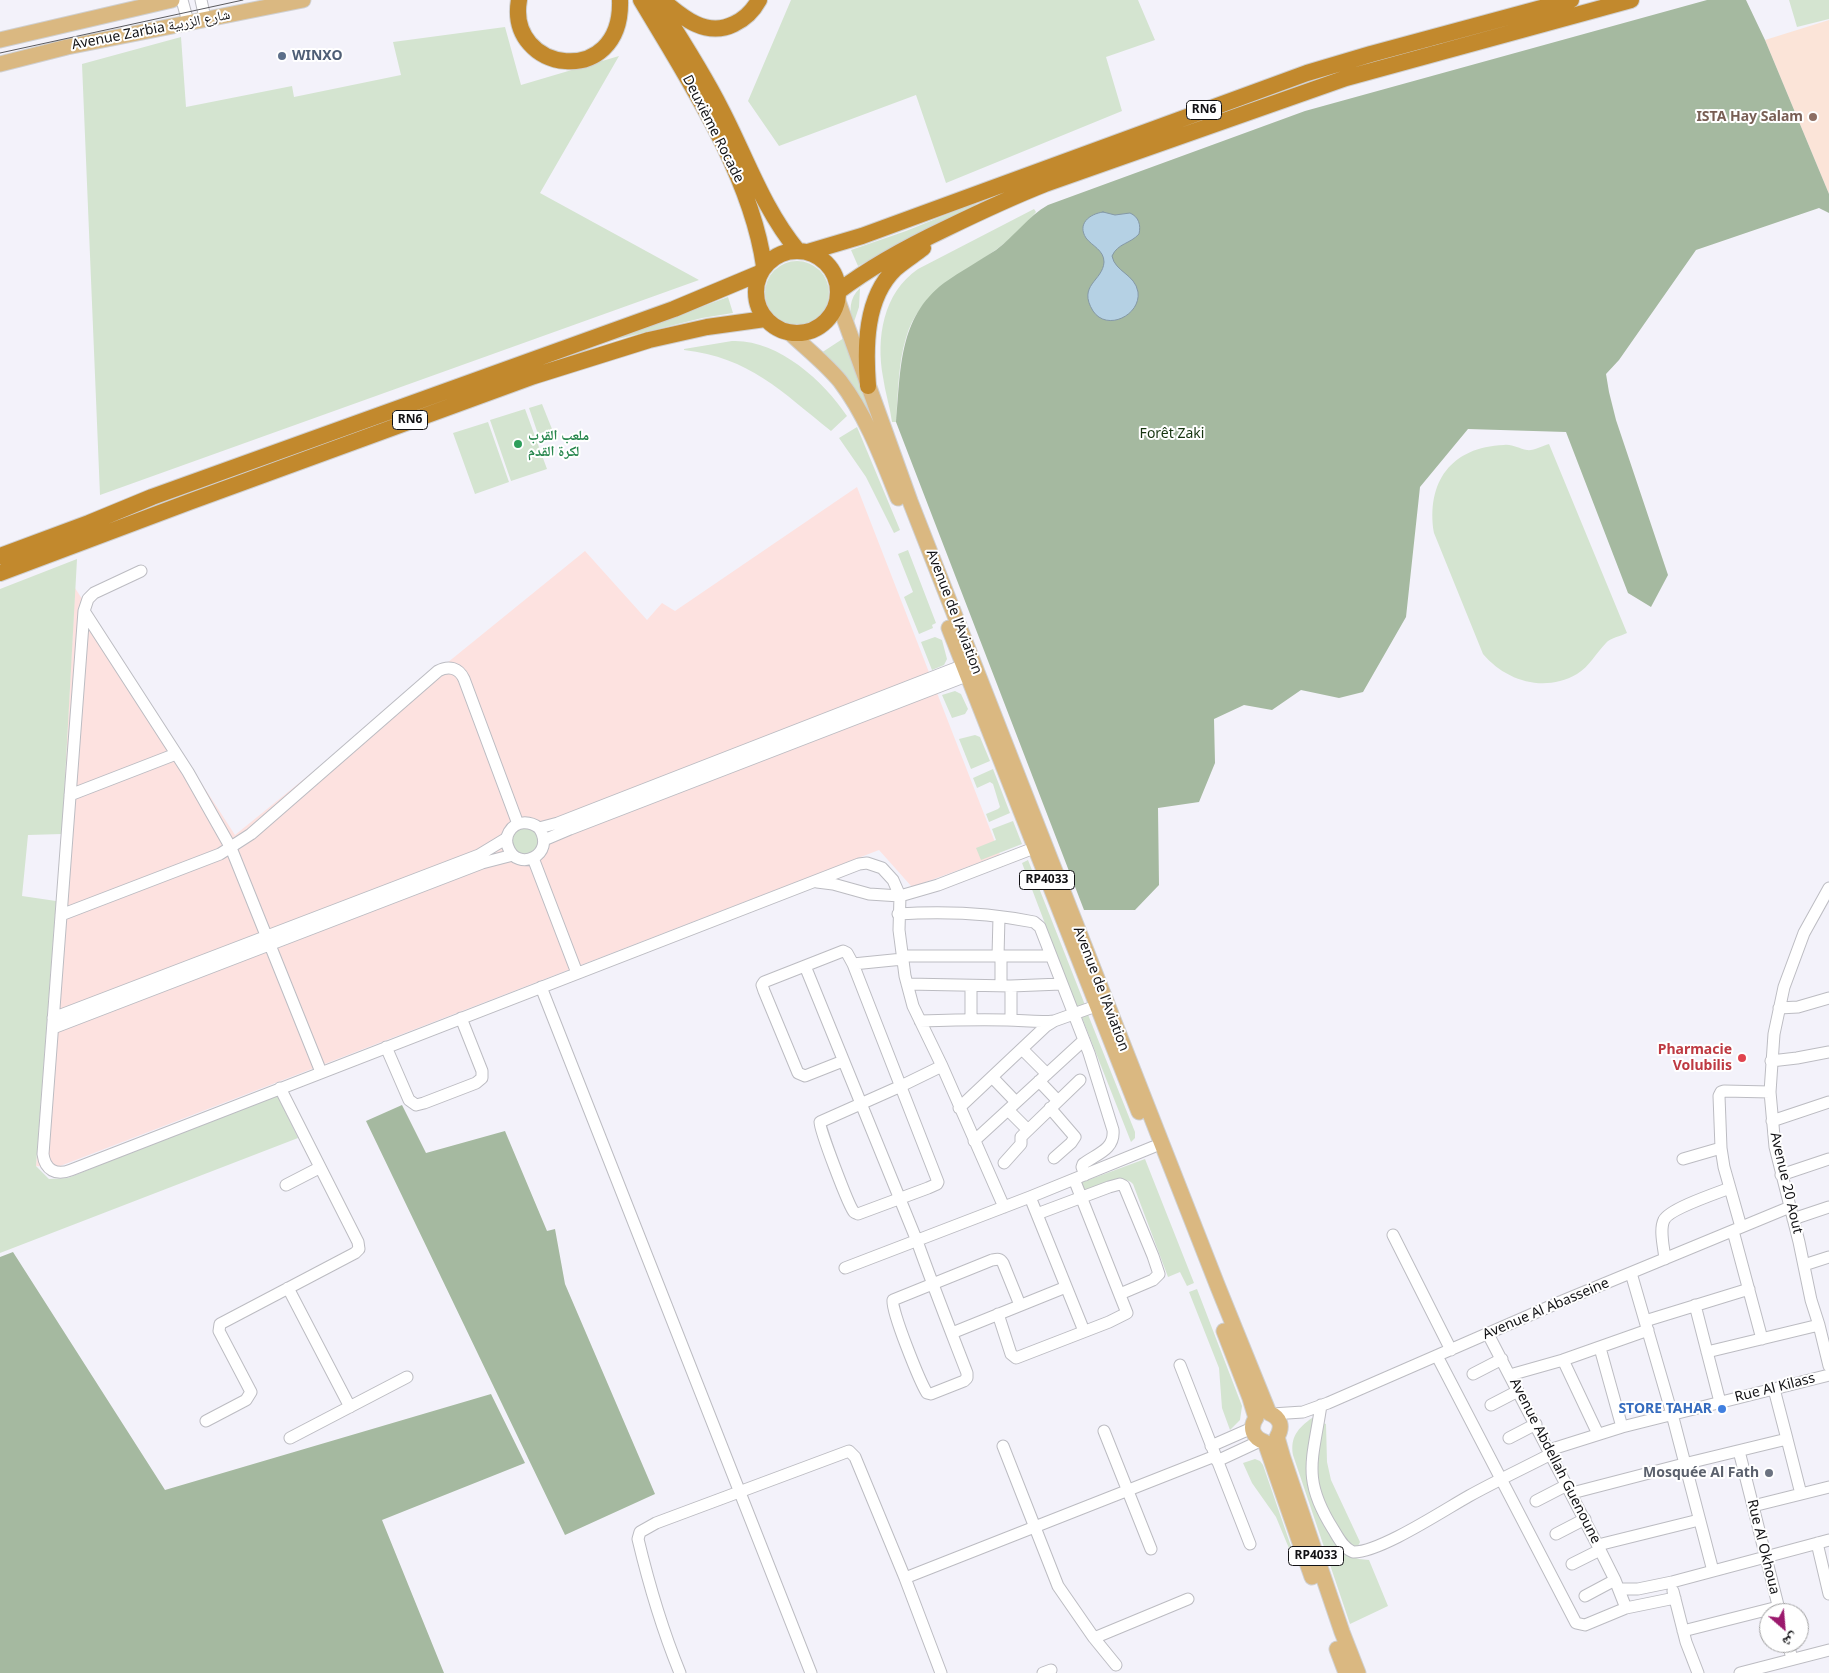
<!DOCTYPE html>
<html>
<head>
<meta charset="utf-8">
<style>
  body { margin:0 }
  #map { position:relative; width:1829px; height:1673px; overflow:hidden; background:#f3f2fa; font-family:"Noto Sans","Noto Naskh Arabic",sans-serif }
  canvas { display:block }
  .north { position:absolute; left:1759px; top:1603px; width:50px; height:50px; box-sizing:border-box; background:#fff; border:1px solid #a0a0a1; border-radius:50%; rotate:153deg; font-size:14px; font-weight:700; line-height:20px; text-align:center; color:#121215 }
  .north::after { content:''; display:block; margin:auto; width:18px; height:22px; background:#9b196d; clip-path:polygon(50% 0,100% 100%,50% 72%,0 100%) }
</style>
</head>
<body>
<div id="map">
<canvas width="1829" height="1673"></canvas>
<div class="north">ش</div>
</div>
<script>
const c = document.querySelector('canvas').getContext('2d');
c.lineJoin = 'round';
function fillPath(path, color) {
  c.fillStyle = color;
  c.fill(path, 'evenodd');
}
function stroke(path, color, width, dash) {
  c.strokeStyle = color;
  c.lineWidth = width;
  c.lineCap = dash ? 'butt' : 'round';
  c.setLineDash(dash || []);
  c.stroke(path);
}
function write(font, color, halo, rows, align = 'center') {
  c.font = font + ' "Noto Sans","Noto Naskh Arabic",sans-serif';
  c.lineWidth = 4;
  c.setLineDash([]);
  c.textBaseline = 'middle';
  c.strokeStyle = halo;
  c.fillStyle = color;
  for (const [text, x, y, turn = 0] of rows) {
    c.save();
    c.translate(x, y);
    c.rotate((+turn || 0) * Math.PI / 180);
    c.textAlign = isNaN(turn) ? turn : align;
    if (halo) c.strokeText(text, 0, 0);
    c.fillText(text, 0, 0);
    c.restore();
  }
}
const industrial = new Path2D(`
  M857,487L1000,855L912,887L879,850L55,1168L36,1166L62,834L75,588L235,835L585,551L647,620L662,603L675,611Z`);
const education = new Path2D(`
  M1829,20V194L1765,40Z`);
const green = new Path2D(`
  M791,0H1138L1155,40L1106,57L1122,111L946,183L916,95L779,146L748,101Z
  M1789,0H1829V19L1797,27Z
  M505,27L521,85L619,56L540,193L699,280L100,495L82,64L181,37L186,107L292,86L294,97L401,75L393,42Z
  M975,203L976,205L858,266L851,250L906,231Z
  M1034,209L1036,212C1024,226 1012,238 997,249C961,275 919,292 906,338C898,364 898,395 896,422H892C890,407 885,392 883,377C876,338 883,293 918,269Z
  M765 293a32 32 0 1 1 64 0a32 32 0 1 1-64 0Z
  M860,288L859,307L853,325C849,311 849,298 860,288Z
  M728,297L733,313L702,318L606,342Z
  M844,338L886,447L821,353Z
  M732,341C777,339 823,380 847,416L831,431C782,392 749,357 684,350V349Z
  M542,404L552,429L538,434L529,408Z
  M525,409L547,469L511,481L490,420Z
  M488,422L509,482L475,494L453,433Z
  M857,427L900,530L894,533L866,477L839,438Z
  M1549,444L1627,633C1621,636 1610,638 1606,643C1596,653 1590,666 1577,674C1544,693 1506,681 1483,654L1434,533C1426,482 1451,447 1504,445C1513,444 1519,449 1527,450C1533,451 1542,446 1549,444Z
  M908,550L936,623L932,625L933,628L919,634L904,597L913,592L898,554Z
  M77,559L62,834L28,835L22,896L56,901L36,1166L49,1179L68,1178L276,1093L298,1138L0,1253V589Z
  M935,637L942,640L947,659L944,665L932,670L921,642Z
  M955,691L961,694L968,709L965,714L952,718L942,695Z
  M975,735L980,737L990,761L971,769L959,739Z
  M993,769L1010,813L989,822L986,814L998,809L1000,807L993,784L990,782L977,788L973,778Z
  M1013,821L1022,844L981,860L976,848L996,840L992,829Z
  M512 841a13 13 0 1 1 26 0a13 13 0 1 1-26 0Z
  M1028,860L1085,1005L1077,1008L1022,863Z
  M1087,1012L1135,1132V1138L1131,1142L1081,1015Z
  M1145,1159L1194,1283L1187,1286L1180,1272L1168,1277L1133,1184C1123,1172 1097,1188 1084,1193L1080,1183Z
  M1197,1289L1242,1406L1240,1420L1230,1430L1222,1408L1219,1368L1189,1292Z
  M1312,1418H1314L1308,1471L1350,1556L1359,1559L1369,1560L1388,1606L1350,1624L1293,1455C1290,1437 1298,1428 1312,1418Z
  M1323,1423L1326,1424L1327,1462L1331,1480L1360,1542L1358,1546L1353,1547C1336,1530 1317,1501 1315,1477C1314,1466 1321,1436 1323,1423Z
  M1255,1459L1260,1461L1263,1465L1293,1552V1558L1276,1517L1252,1483L1243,1463Z`);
const forest = new Path2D(`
  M1707,0H1746L1765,40L1829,194V213L1819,208L1696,250L1619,360L1606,374L1609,392L1616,420L1668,575L1651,607L1628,593L1566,432L1468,429L1420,487L1406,617L1363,692L1339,698L1301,690L1272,710L1244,705L1214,719L1215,763L1199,802L1158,808L1159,885L1135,910H1084L896,422C901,370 898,318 944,283C961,271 979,261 996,250C1015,236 1028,216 1048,205L1305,111Z
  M402,1105L426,1153L505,1131L547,1231L555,1229L565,1284L655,1494L565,1535L366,1121Z
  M13,1252L165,1490L491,1394L525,1463L382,1520L444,1673H0V1257Z`);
const water = new Path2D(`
  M1103,212L1115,215L1130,213C1139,217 1141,225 1139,234C1130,244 1118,243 1112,256C1115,272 1135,274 1138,292C1141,315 1107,332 1093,311C1077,285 1103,281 1104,262C1104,250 1092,246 1086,238C1077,224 1089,214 1103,212Z`);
const minor = new Path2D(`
  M182,0L188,22
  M201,0L205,18
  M141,571L94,593L88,599L84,611L43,1154C45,1170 56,1176 71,1170L859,864L867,863L882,868L893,880L900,896L899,930L905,976L913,1006L942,1066L1004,1207
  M84,611L188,772L231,848L321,1072
  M70,795L176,754
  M539,828C557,855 517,873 508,847C506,842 506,837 509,832C516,820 530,821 539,828L558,823L969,663
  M544,840L570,829L974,673
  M533,858L577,973
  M817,882L833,884L869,894L900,896L938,885L1034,848
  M1829,888L1804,933L1784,987L1774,1034L1770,1092L1775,1147L1799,1242L1811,1300L1819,1325L1829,1366
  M898,914C944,911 990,913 1034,922L1040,927L1089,1053L1113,1130C1115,1150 1096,1154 1083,1164L1082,1167L1085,1175
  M61,915L220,854L251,834L438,671C449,665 459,668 464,679L518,824
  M902,956H1051
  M998,956L999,917
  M1001,956V986
  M853,964L903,959
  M805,966L917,1241C933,1286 950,1329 967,1373V1378L964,1381L931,1394L927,1393C920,1382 890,1308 893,1300L992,1260C997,1259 1000,1258 1003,1263L1020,1305
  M907,984L1011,986L1061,984
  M541,987L811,1673
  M1779,1008L1798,1007L1829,998
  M53,1018L479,855L507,838
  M971,1020V986
  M1011,1020V986
  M920,1021C949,1020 978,1019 1007,1020C1022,1020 1038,1023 1054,1021
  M53,1028L482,863L513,855
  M386,1047L409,1100L416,1105L424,1103L476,1083L482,1078V1071L461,1018
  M1022,1049L1047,1074
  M843,1061L805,1076L798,1073L764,991L762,985L764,982L843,951L847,953L853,964L938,1182L937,1184L928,1188L858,1214C856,1213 855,1213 854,1212C849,1207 819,1128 820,1122L901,1086L942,1066
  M1771,1061L1797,1058L1829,1052
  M992,1077L1016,1102
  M1039,1081L1058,1101
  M959,1108L1046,1026L1054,1021L1096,1006
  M1050,1108L1075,1137L1071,1143L1054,1158
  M1008,1110L1028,1130
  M1772,1121L1829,1102
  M974,1141L1084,1040
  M1683,1159L1721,1148
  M1004,1163L1021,1144V1137L1024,1134L1080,1080
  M1781,1175L1829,1159
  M286,1185L319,1168
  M1030,1197L1084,1331
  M1037,1214L1109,1187L1120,1184L1124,1186L1153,1256L1159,1274L1153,1280L1120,1294
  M1793,1219L1829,1207
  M1741,1227L1724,1167L1721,1148L1719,1096L1721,1092L1724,1091L1770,1092
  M1733,1231L1762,1339
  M1393,1235L1451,1350
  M1665,1259C1664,1248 1659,1230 1664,1220C1669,1209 1717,1193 1730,1188
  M1804,1265L1829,1257
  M845,1268L1030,1197L1153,1147
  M1631,1273L1672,1414L1713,1571
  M288,1288L350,1407
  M1695,1305L1720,1402
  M998,1314L1011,1354L1016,1358L1109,1322L1127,1313L1074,1179
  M1645,1321L1749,1289
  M952,1333L1066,1287
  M1488,1334L1600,1550L1615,1580L1626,1608
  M1600,1348L1622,1427
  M1707,1352L1819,1325
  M1437,1356L1576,1623L1585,1625L1626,1608L1675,1598
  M1563,1360L1598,1434
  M1180,1365L1250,1544
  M1473,1374L1502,1359
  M1510,1375L1563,1360L1648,1330
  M1321,1405C1313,1460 1301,1478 1333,1529C1338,1537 1343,1548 1353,1552C1379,1553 1444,1510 1469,1496C1496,1481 1524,1468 1551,1454
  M1491,1405L1518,1391
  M1272,1414L1303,1412L1328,1403L1560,1302L1790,1207
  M206,1421L246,1400L251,1392L219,1331L220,1324L355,1253L359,1249L358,1242L280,1088
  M1104,1431L1151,1549
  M290,1438L407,1377
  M1509,1438L1536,1424
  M1787,1439L1801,1494
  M1003,1446L1058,1586L1094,1638L1188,1599
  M1211,1446L1252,1428
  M1549,1450L1622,1427L1829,1375
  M1739,1451L1780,1613
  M1217,1461L1260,1441
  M1572,1493L1684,1464L1787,1439L1774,1389
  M1536,1501L1567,1485
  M1753,1506L1829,1487
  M1556,1534L1585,1519
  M1817,1543L1829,1594
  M1598,1545L1699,1520
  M1572,1564L1600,1550
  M905,1578L1215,1456
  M1619,1589H1638L1672,1582L1829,1540
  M1673,1591L1686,1642L1698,1673
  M1585,1596L1615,1580
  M1683,1631L1778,1607
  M1094,1638L1116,1665
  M1788,1643L1792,1659
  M680,1673C662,1629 649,1585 638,1539L640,1532L656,1523L849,1451L855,1457L905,1578L941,1673
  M1043,1673L1051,1670
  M1740,1673L1829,1650`);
const major = new Path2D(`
  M0,40L172,0
  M0,64L67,47L303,0
  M838,301L910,501L1218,1287L1269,1413C1281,1418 1283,1427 1277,1437L1283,1458L1342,1632L1358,1673
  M790,333C807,349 825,363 840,381C866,415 882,458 898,498
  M949,628L1139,1112
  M1224,1331L1250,1398L1256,1418C1249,1428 1253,1438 1265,1442L1312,1577
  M1337,1649L1346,1673`);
const highway = new Path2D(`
  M519,0C506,73 623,90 620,0
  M641,0C688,79 751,174 764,266
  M656,0C679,36 702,71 721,109C746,157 763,209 798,251
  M662,0C682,17 706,38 734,24C745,19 753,11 759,0
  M756 292a41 41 0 1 1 82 0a41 41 0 1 1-82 0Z
  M808,252L862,236L1307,73L1371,54L1571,0
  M839,291C873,265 909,246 947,228C980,212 1012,197 1045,184L1346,78L1631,0
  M868,386C865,347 865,298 895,269C904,261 914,255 923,248
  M0,556L89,523L152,497L674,309L760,273
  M0,573L189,502L534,376L649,340L707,327L765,319`);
const tram = new Path2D(`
  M0,53L243,0`);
const markers = [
  [282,56,5,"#5c6f8a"],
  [1813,117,5,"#8d6e63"],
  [518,444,5,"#2e9e5b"],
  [1742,1058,5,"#e0444e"],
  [1722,1409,5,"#3f7fe0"],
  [1769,1473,5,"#6b7280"]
];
const shields = [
  [1204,110,35],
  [410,420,35],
  [1047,880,55],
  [1316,1556,55]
];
const shieldNames = [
  ["RN6",1204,110],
  ["RN6",410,420],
  ["RP4033",1047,880],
  ["RP4033",1316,1556]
];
const streetNames = [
  ["Avenue Zarbia شارع الزربية",151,30,-11],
  ["Deuxième Rocade",713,129,63],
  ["Avenue de l'Aviation",954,612,69],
  ["Avenue de l'Aviation",1101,989,69],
  ["Avenue 20 Aout",1786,1183,77],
  ["Avenue Al Abasseine",1546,1309,-23],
  ["Rue Al Kilass",1775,1388,-14],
  ["Avenue Abdellah Guenoune",1555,1461,63],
  ["Rue Al Okhoua",1763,1547,76]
];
const serviceNames = [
  ["WINXO",292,56]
];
const educationNames = [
  ["ISTA Hay Salam",1803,117]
];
const parkNames = [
  ["Forêt Zaki",1172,434]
];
const leisureNames = [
  ["ملعب القرب",528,436],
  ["لكرة القدم",528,452]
];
const healthNames = [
  ["Pharmacie",1732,1050],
  ["Volubilis",1732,1066]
];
const shopNames = [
  ["STORE TAHAR",1712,1409]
];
const worshipNames = [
  ["Mosquée Al Fath",1759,1473]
];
fillPath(industrial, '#fde2e0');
fillPath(education, '#fbe4d8');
fillPath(green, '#d4e4d0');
fillPath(forest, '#a5b9a0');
fillPath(water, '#b5d1e4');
stroke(water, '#8498a6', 1);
stroke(minor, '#bcbcc2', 13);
stroke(major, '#d0d0d0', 17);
stroke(highway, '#d0d0d0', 18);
stroke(minor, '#fff', 11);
stroke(major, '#dab881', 15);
stroke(highway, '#c2892d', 16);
stroke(tram, '#5b5b5f', 1);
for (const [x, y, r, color] of markers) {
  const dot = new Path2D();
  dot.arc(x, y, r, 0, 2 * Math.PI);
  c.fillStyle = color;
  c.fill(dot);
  stroke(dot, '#fff', 2);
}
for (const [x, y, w] of shields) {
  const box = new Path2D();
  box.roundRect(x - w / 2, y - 9.5, w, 19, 4);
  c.fillStyle = '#fff';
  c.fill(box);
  stroke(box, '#121215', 1);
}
write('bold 12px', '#121215', null, shieldNames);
write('14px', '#121215', '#fff', streetNames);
write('bold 14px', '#4e5e75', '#fff', serviceNames, 'left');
write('bold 14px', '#785e54', '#fff', educationNames, 'right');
write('14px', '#173510', '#fff', parkNames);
write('bold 14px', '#27864d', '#fff', leisureNames, 'left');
write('bold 14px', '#be3a42', '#fff', healthNames, 'right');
write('bold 14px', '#366cbe', '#fff', shopNames, 'right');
write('bold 14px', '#5b616d', '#fff', worshipNames, 'right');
</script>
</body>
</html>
